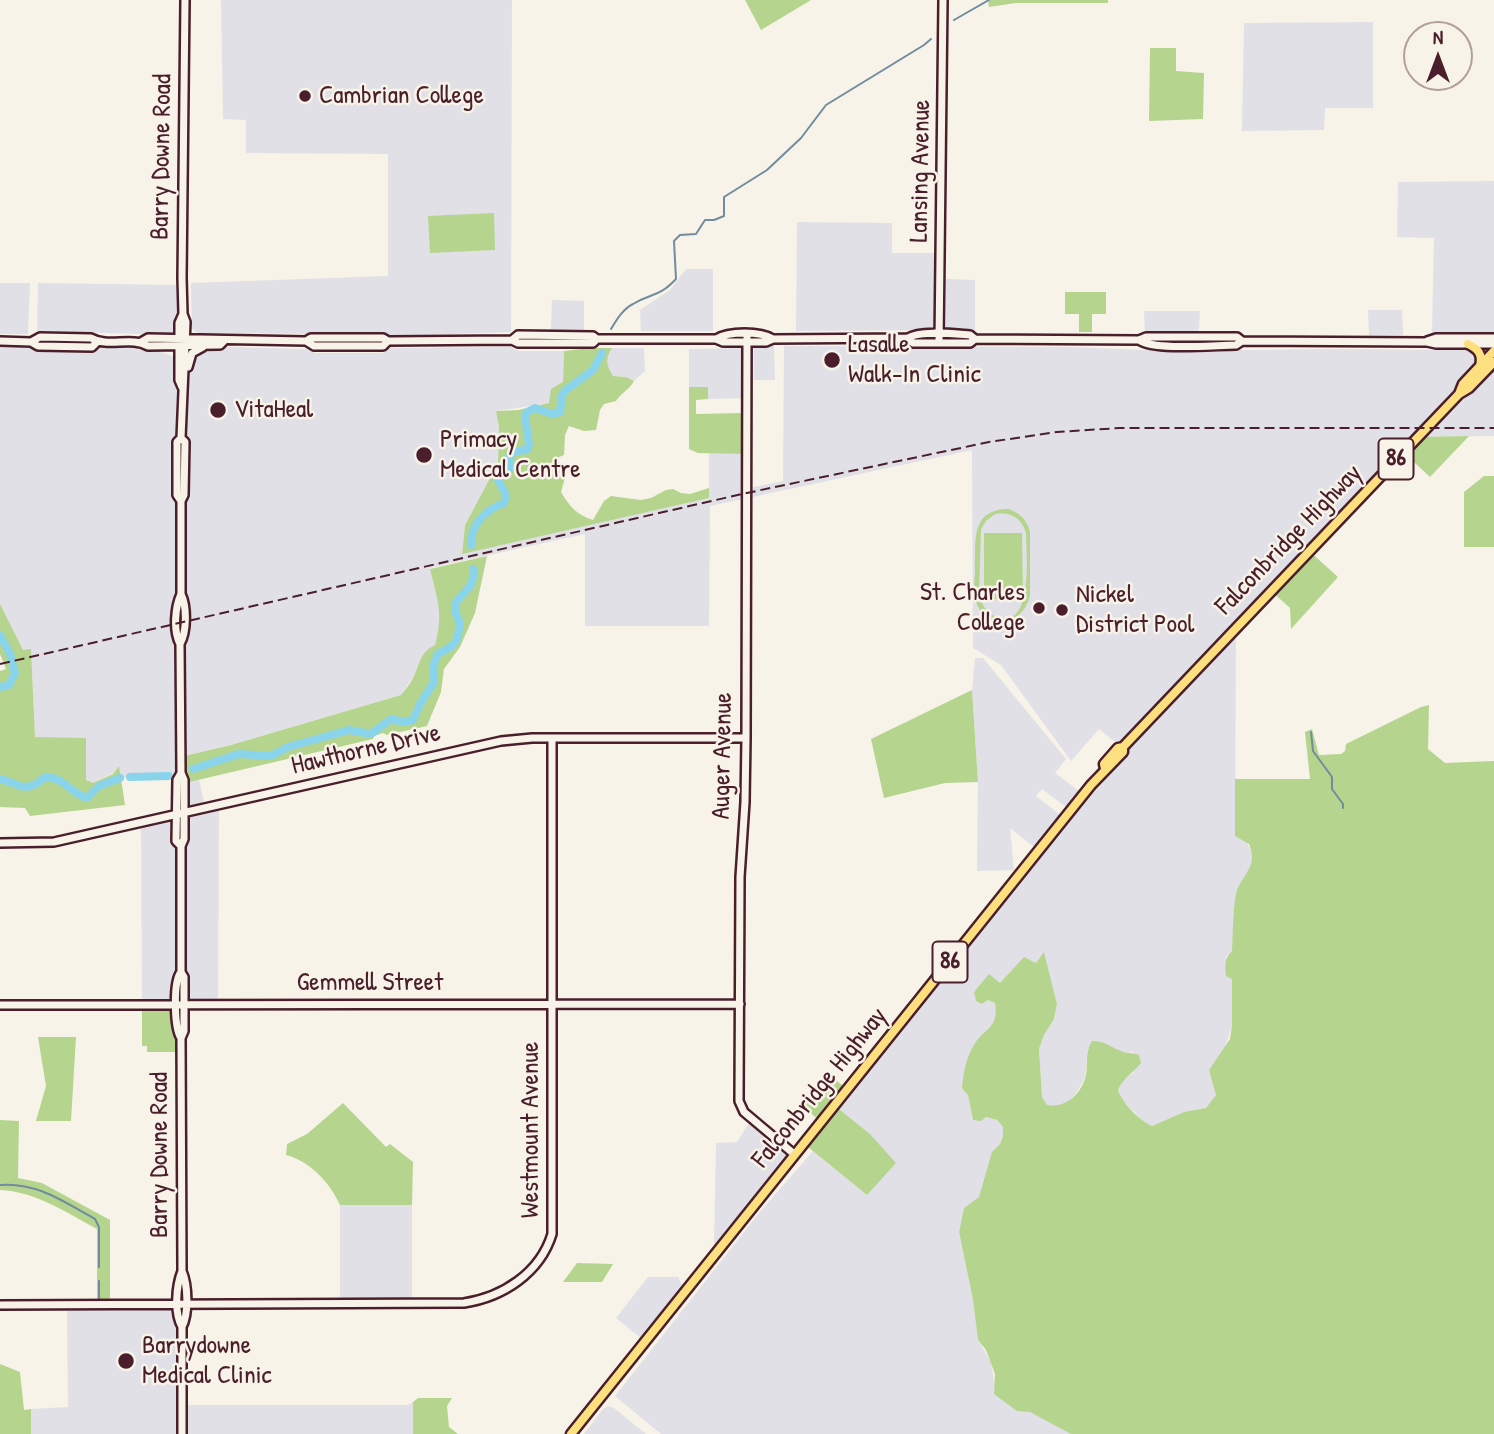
<!DOCTYPE html>
<html>
<head>
<meta charset="utf-8">
<style>
  body { margin:0 }
  #map { position:relative; width:1494px; height:1434px; overflow:hidden; background:#f7f3e8; font-family:"Patrick Hand",sans-serif }
  canvas { display:block }
  .north { position:absolute; left:1403px; top:21px; width:70px; height:70px; box-sizing:border-box; background:#f7f3e8; border:2px solid #b29e9c; border-radius:50%; rotate:0deg; font-size:19px; font-weight:700; line-height:28px; text-align:center; color:#4a1f2b }
  .north::after { content:''; display:block; margin:auto; width:24px; height:32px; background:#4a1f2b; clip-path:polygon(50% 0,100% 100%,50% 72%,0 100%) }
</style>
</head>
<body>
<div id="map">
<canvas width="1494" height="1434"></canvas>
<div class="north">N</div>
</div>
<script>
const c = document.querySelector('canvas').getContext('2d');
c.lineJoin = 'round';
function fillPath(path, color) {
  c.fillStyle = color;
  c.fill(path, 'evenodd');
}
function stroke(path, color, width, dash) {
  c.strokeStyle = color;
  c.lineWidth = width;
  c.lineCap = dash ? 'butt' : 'round';
  c.setLineDash(dash || []);
  c.stroke(path);
}
function write(font, color, halo, rows, align = 'center') {
  c.font = font + ' "Patrick Hand",sans-serif';
  c.lineWidth = 5;
  c.setLineDash([]);
  c.textBaseline = 'middle';
  c.strokeStyle = halo;
  c.fillStyle = color;
  for (const [text, x, y, turn = 0] of rows) {
    c.save();
    c.translate(x, y);
    c.rotate((+turn || 0) * Math.PI / 180);
    c.textAlign = isNaN(turn) ? turn : align;
    if (halo) c.strokeText(text, 0, 0);
    c.fillText(text, 0, 0);
    c.restore();
  }
}
const built = new Path2D(`
  M221,0H512L511,332L419,335L325,334L198,333L192,329L191,283L388,276V154L246,153V120L223,119Z
  M1373,22V108H1325L1324,130L1242,131L1244,23Z
  M1494,181V334L1432,333L1434,238L1397,237L1398,182Z
  M797,222L892,223V253H936L935,330L796,331Z
  M686,269H713V331H641L640,310L670,290Z
  M946,279L975,280V332L946,331Z
  M0,283H30L28,334H0Z
  M38,283L180,285L177,335L37,331Z
  M552,300L584,301V332L551,331Z
  M1368,310H1402L1403,335L1369,336Z
  M1144,311H1200L1199,329L1197,332H1145Z
  M0,346L31,347L38,351L91,352L97,347H141L148,351H159L172,356L185,384L192,357L206,350H221L224,347L306,349L315,353H383L389,348L512,347L518,351H564L563,382L550,403L497,411L499,427L498,463L465,525L462,553L709,498V453L742,454L744,489L783,481L784,346L1068,347L1173,351L1326,349L1473,350L1478,353V363L1427,419L1441,421L1494,370V436L1417,437L1236,627L1235,836L1246,840L1252,853L1251,868L1237,890L1232,951L1226,957L1232,979V1026L1224,1050L1209,1070L1216,1089V1095L1210,1105L1200,1111L1184,1112L1152,1126L1144,1122L1121,1099L1118,1090L1122,1080L1133,1073V1052L1123,1053L1088,1048L1085,1078L1077,1092L1066,1105L1055,1106L1047,1105L1042,1097L1039,1049L1044,1035L1054,1019L1057,1004L1044,953L1036,964L1024,958L1000,983L974,991L976,1001L982,1004L988,1000L995,1003L997,1017L994,1023L982,1036L968,1094L973,1120L986,1117L997,1120L1003,1127V1136L979,1197L964,1208L959,1232L973,1300L978,1340L991,1362L995,1386L1017,1411H1030L1071,1434H661L615,1396L759,1213L813,1151L867,1195L895,1163L870,1134L834,1105L1038,850L1010,828L1014,870L977,871L978,782L972,690L975,658H983L1066,759L1055,773L1083,794L1121,747L1099,729L1071,761L1001,665L973,648L972,450L710,506L709,626H585V534L430,568L441,614L438,634L435,645L401,695L231,745L180,757V772L159,777L146,776L120,778L119,767L113,773L93,783L86,780L35,737L31,650L23,651L0,604ZM1042,789L1070,810L1064,818L1036,796Z
  M754,346H774L775,380H754Z
  M612,348H644L645,371L634,381L626,377L613,376L607,366V356Z
  M742,348V398L708,399V387H689V349Z
  M199,779L205,808L219,806L218,1005H184L180,972L176,1005H142L141,824L176,816V841L180,845L185,783Z
  M749,1123L787,1156L714,1245L716,1143L737,1142Z
  M340,1205H412V1303L340,1304Z
  M648,1277H678L682,1285L642,1339L616,1318Z
  M67,1305H178L182,1327V1405H408L413,1402V1434H31V1409L68,1407Z
  M608,1406L614,1408L646,1434H584L603,1409Z`);
const green = new Path2D(`
  M745,0H811L761,30Z
  M988,0H1108V3H1016L989,7Z
  M1150,48H1176V71L1204,73L1203,119L1149,121Z
  M494,213L495,250L430,253L428,216Z
  M1065,292H1106V314H1092V332H1079V314H1065Z
  M589,348H612C605,359 606,365 613,376L626,377L634,381C630,389 621,393 616,401L604,404L600,410L596,430L584,431L569,426L565,435L564,455L557,458L566,474L561,492C569,506 577,515 593,520L604,501L611,496L641,500L651,498L666,490L673,489L681,493L690,494L709,488V498L462,554L465,525L498,463L499,427L496,411L518,410L549,403L551,389L563,382L564,351Z
  M689,387H708V399L696,400V414L742,413V454L698,453L689,449Z
  M1469,436L1430,477L1403,452L1417,437Z
  M1484,476H1494V547H1464V492Z
  M1009,509C1021,514 1027,520 1030,532V596C1022,626 987,633 976,602C972,593 975,580 975,570C976,541 970,509 1009,509ZM995,514C1010,512 1021,517 1026,533C1026,553 1035,631 996,617C987,613 982,605 979,596L981,529L986,521Z
  M984,533H1022L1023,600L984,599Z
  M1308,550L1338,577L1291,629L1290,608L1270,590Z
  M487,556L475,613L460,647L444,669L441,692L427,726L387,735L383,733L374,736L373,739L185,783L180,757L231,745L401,695C405,690 409,685 412,680C420,667 418,653 435,645C444,613 437,599 430,569Z
  M0,604L23,650L31,649L35,737L86,738V780L93,783L113,774L119,766L125,805L30,816L25,808L0,807V671L6,669L0,654Z
  M972,690L978,782L945,783L884,798L871,739Z
  M1429,705L1428,749L1445,763L1494,761V1434H1071L1030,1412L1017,1411L994,1394L995,1374L986,1350L978,1340L973,1300L959,1232L964,1208L979,1197L992,1152L1000,1144L1003,1136V1127L997,1120L986,1117L981,1121L973,1120L968,1095L962,1088C963,1075 966,1057 974,1045C985,1027 999,1029 995,1003L988,1000L982,1004L976,1001L974,992L989,974L1000,983L1024,957L1036,963L1044,952L1057,1004L1054,1019L1044,1035L1039,1049L1042,1097L1047,1105C1065,1108 1079,1096 1085,1079C1089,1066 1084,1053 1092,1041C1105,1041 1110,1047 1121,1051C1127,1054 1132,1052 1139,1055L1141,1063C1133,1073 1123,1078 1118,1090C1123,1104 1139,1120 1152,1126L1184,1112L1206,1108L1216,1095L1209,1070L1230,1039L1232,1026V979L1226,976C1225,965 1224,959 1232,951C1233,936 1233,903 1237,890C1244,873 1258,866 1249,844L1235,836V779H1310L1305,732L1312,729L1319,755L1341,754L1345,751L1346,744L1421,707Z
  M142,1005H176L180,1052H147V1046H142Z
  M38,1037H76L71,1121H36L46,1086Z
  M828,1074L847,1089L834,1105L870,1134L896,1163L867,1195L803,1143L820,1121L802,1106Z
  M343,1103L386,1147L390,1144L413,1162L412,1205H340C330,1183 310,1161 286,1155L287,1144L307,1134Z
  M0,1120L19,1121L18,1178L42,1183L110,1220V1305H97V1229C65,1212 37,1192 0,1190Z
  M577,1263L613,1264L602,1282H563Z
  M0,1364L20,1372L24,1410L31,1409V1434H0Z
  M418,1398H452L447,1406L449,1427L458,1434H413V1402Z`);
const stream = new Path2D(`
  M954,20L989,0
  M611,329C617,319 623,309 633,304C653,292 658,298 676,279L674,241L680,235L696,234L705,220H714L724,216V197L767,170L801,138L826,105L924,45L931,39
  M1311,732L1313,751L1332,777V789L1343,804V808
  M0,1185C37,1182 64,1202 95,1219L99,1227V1267
  M99,1281V1298`);
const river = new Path2D(`
  M471,545C470,524 487,509 504,503L506,495L498,480L509,469L510,455L516,451L527,450L529,444L525,416L527,412L535,408L552,414L560,412L562,395L566,390L593,370L602,353
  M0,635L10,654L15,673L9,685L0,687
  M193,769L239,754L271,756L288,747L349,730L371,734L391,719L404,722L413,720L420,704L434,682V663L438,654L452,646L457,639L460,624L455,611V604C464,590 475,588 473,569
  M130,777L169,776
  M0,779C21,784 25,795 45,777C64,777 70,793 87,798L99,786L120,778`);
const secondary = new Path2D(`
  M747,335L746,738L745,802L740,877L739,1101L744,1112L794,1154
  M908,338L913,343H970L975,339L1139,340L1146,337H1237L1242,341
  M716,339C729,331 760,331 773,339
  M512,340L518,335L593,336L597,339H716L723,342H766L773,339L908,338C920,330 955,334 970,335L975,339
  M1139,340C1155,351 1215,345 1236,345L1242,341L1427,342L1436,344H1494
  M0,341L31,342L40,337L91,338C108,348 131,336 148,346L220,345L224,341
  M306,341L314,346H383L388,341
  M1427,341L1436,338H1494
  M31,342L38,346L92,347L97,342
  M141,342L148,338L306,341L311,338H383L388,341L512,340L518,343H593L597,339
  M939,343L943,0
  M188,367L192,353L203,347
  M182,387L179,380V323L183,314
  M181,501L177,495V442L181,438L186,322L183,314L182,278L185,0
  M181,594C187,606 187,632 180,644L181,773L184,780V839L181,846V972L184,977V1031L181,1038L182,1271C176,1286 174,1313 182,1327
  M180,644C173,631 175,607 181,594V501L184,495L185,442L181,438
  M181,773L177,780L176,841L181,846
  M0,843L54,842L501,741L532,738H746
  M181,972C173,981 174,1028 181,1038
  M0,1005L740,1004
  M0,1305L464,1303C503,1297 540,1273 552,1234V738
  M182,1434V1327C189,1313 188,1285 182,1271`);
const primary = new Path2D(`
  M1468,344C1478,349 1483,354 1480,366
  M1459,394L1463,384L1494,351
  M1105,769L1104,764L1118,748L1123,747L1459,394L1469,388L1494,362
  M571,1434L1091,785L1123,752V747`);
const rail = new Path2D(`
  M0,664L742,494L989,442L1057,432L1120,428H1494`);
const markers = [
  [305,96,7,"#4a1f2b"],
  [832,360,9,"#4a1f2b"],
  [218,410,9,"#4a1f2b"],
  [424,455,9,"#4a1f2b"],
  [1039,608,7,"#4a1f2b"],
  [1062,610,7,"#4a1f2b"],
  [126,1361,9,"#4a1f2b"]
];
const shields = [
  [1396,459,35],
  [950,962,35]
];
const shieldNames = [
  ["86",1396,459],
  ["86",950,962]
];
const poiNames = [
  ["Cambrian College",319,96],
  ["Lasalle",848,345],
  ["Walk-In Clinic",848,375],
  ["VitaHeal",234,410],
  ["Primacy",440,440],
  ["Medical Centre",440,470],
  ["St. Charles",1025,593,"right"],
  ["College",1025,623,"right"],
  ["Nickel",1076,595],
  ["District Pool",1076,625],
  ["Barrydowne",142,1346],
  ["Medical Clinic",142,1376]
];
const streetNames = [
  ["Barry Downe Road",162,157,-89],
  ["Lansing Avenue",921,171,-89],
  ["Falconbridge Highway",1289,540,-46],
  ["Hawthorne Drive",366,750,-13],
  ["Auger Avenue",723,756,-89],
  ["Gemmell Street",370,983],
  ["Falconbridge Highway",820,1088,-51],
  ["Westmount Avenue",531,1130,-90],
  ["Barry Downe Road",160,1155,-90]
];
fillPath(built, '#e0e0e6');
fillPath(green, '#b5d58e');
stroke(stream, '#708c9e', 2);
stroke(river, '#8ad4eb', 8);
stroke(secondary, '#4a1f2b', 12);
stroke(primary, '#4a1f2b', 13);
stroke(secondary, '#f7f3e8', 7);
stroke(primary, '#fce080', 8);
stroke(rail, '#4a1f2b', 2, [10, 5]);
for (const [x, y, r, color] of markers) {
  const dot = new Path2D();
  dot.arc(x, y, r, 0, 2 * Math.PI);
  c.fillStyle = color;
  c.fill(dot);
  stroke(dot, '#f7f3e8', 2.5);
}
for (const [x, y, w] of shields) {
  const box = new Path2D();
  box.roundRect(x - w / 2, y - 20.5, w, 41, 5);
  c.fillStyle = '#f7f3e8';
  c.fill(box);
  stroke(box, '#4a1f2b', 2);
}
write('bold 24px', '#4a1f2b', null, shieldNames);
write('26px', '#4a1f2b', '#f7f3e8', poiNames, 'left');
write('26px', '#4a1f2b', '#f7f3e8', streetNames);
</script>
</body>
</html>
